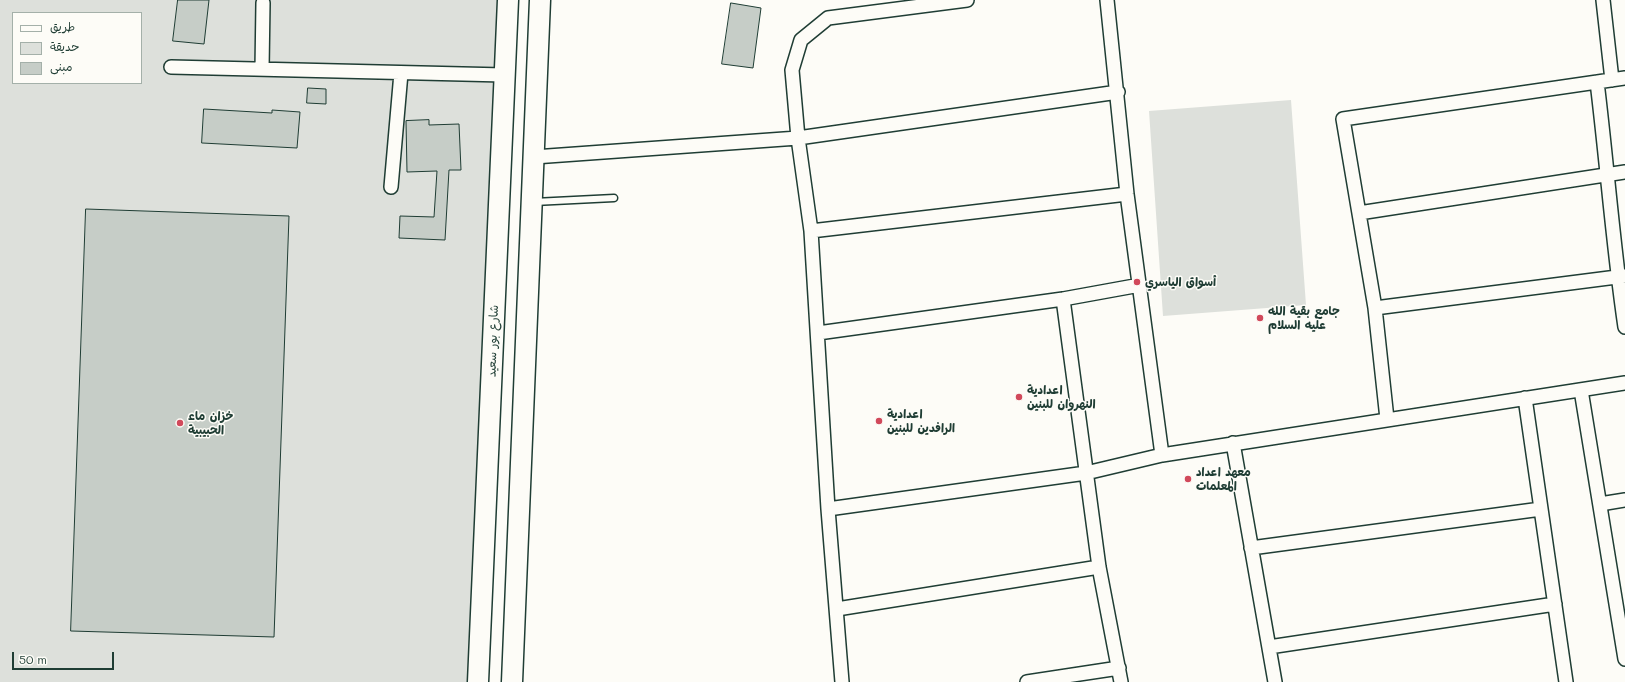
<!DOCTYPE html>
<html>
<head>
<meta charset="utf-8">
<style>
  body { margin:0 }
  #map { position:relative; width:1625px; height:682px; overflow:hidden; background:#fdfcf7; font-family:Mali,"Playpen Sans Arabic",sans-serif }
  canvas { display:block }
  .legend { position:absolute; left:12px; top:12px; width:130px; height:72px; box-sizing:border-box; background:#fdfcf7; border:1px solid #a4b0a9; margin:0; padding:5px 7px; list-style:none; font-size:12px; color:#1f3d34 }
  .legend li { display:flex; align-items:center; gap:8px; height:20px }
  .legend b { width:20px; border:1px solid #a4b0a9 }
  .scale { position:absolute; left:12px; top:652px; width:102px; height:18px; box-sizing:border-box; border:2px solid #1f3d34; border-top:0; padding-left:5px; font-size:12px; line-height:14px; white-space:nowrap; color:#1f3d34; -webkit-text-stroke:3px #fdfcf7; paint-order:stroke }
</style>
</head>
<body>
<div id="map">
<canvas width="1625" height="682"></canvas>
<ul class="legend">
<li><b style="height:5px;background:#fdfcf7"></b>طريق</li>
<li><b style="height:11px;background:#dde0db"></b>حديقة</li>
<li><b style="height:11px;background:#c6cdc7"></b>مبنى</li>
</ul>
<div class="scale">50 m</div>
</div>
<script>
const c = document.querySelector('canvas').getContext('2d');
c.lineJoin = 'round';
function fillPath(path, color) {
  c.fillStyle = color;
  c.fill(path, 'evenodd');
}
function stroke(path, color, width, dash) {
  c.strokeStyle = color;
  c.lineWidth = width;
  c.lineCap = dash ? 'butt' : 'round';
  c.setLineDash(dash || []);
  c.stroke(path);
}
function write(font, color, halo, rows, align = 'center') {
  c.font = font + ' Mali,"Playpen Sans Arabic",sans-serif';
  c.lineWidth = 3;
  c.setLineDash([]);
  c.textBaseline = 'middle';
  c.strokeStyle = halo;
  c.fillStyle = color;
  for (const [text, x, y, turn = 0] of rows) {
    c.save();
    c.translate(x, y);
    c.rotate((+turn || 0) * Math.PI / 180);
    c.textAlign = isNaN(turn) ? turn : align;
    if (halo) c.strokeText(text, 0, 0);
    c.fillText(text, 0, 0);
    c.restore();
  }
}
const green = new Path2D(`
  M0,0H508L470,682H0ZM13,13H141V83H13Z
  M1291,100L1306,305L1163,316L1149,111Z`);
const building = new Path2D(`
  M178,0H209L204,44L173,41Z
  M731,3L761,8L753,68L722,64Z
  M308,88L326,89V104L307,103Z
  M204,109L272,113V110L300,112L297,148L202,143Z
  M429,120V125L459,124L461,170H449L445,240L399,238L400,216L434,217L437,171L407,172L406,121Z
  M86,209L289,216L274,637L71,631Z`);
const lane = new Path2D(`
  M534,202L614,198`);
const street = new Path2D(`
  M1107,0L1127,194L1162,455
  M1603,0L1612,80
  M171,67L504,75
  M262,69L263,3
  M1597,82C1607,163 1613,246 1625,327
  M534,157L798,138L1118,92
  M391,187L401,73
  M1359,213L1625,172
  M811,231L1127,194
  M1063,299L1099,567L1121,682
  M1375,308L1625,276
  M818,333L1063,299L1140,285
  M1581,390L1625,659
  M1525,398L1566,682
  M1387,419L1375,308L1343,119L1625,78
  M1233,443L1275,682
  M1600,504L1625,500
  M828,509L1086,473L1162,455L1625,383
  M1251,548L1541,509
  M837,609L1099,567
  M1269,647L1555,604
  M842,682L828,509L811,231L798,138L792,70L801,40L828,18L967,0
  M1027,682L1119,668`);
const primary = new Path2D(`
  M478,682L508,0
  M512,682L540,0`);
const markers = [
  [1137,282,4,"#d1495b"],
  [1260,318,4,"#d1495b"],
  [1019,397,4,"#d1495b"],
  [879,421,4,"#d1495b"],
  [180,423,4,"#d1495b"],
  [1188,479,4,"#d1495b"]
];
const poiNames = [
  ["أسواق الياسري",1145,282],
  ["جامع بقية الله",1268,311],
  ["عليه السلام",1268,325],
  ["اعدادية",1027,390],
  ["النهروان للبنين",1027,404],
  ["اعدادية",887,414],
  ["الرافدين للبنين",887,428],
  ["خزان ماء",188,416],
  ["الحبيبية",188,430],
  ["معهد اعداد",1196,472],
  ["المعلمات",1196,486]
];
const streetNames = [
  ["شارع بور سعيد",493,341,-88]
];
fillPath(green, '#dde0db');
fillPath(building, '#c6cdc7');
stroke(building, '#1f3d34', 1);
stroke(lane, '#1f3d34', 9);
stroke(street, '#1f3d34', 16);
stroke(primary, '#1f3d34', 23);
stroke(lane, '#fdfcf7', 6);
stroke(street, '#fdfcf7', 13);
stroke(primary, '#fdfcf7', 20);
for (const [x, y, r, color] of markers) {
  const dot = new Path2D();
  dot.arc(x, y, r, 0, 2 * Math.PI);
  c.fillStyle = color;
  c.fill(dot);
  stroke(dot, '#fdfcf7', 1.5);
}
write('bold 12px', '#1f3d34', '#fdfcf7', poiNames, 'left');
write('12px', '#1f3d34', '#fdfcf7', streetNames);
</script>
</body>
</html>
